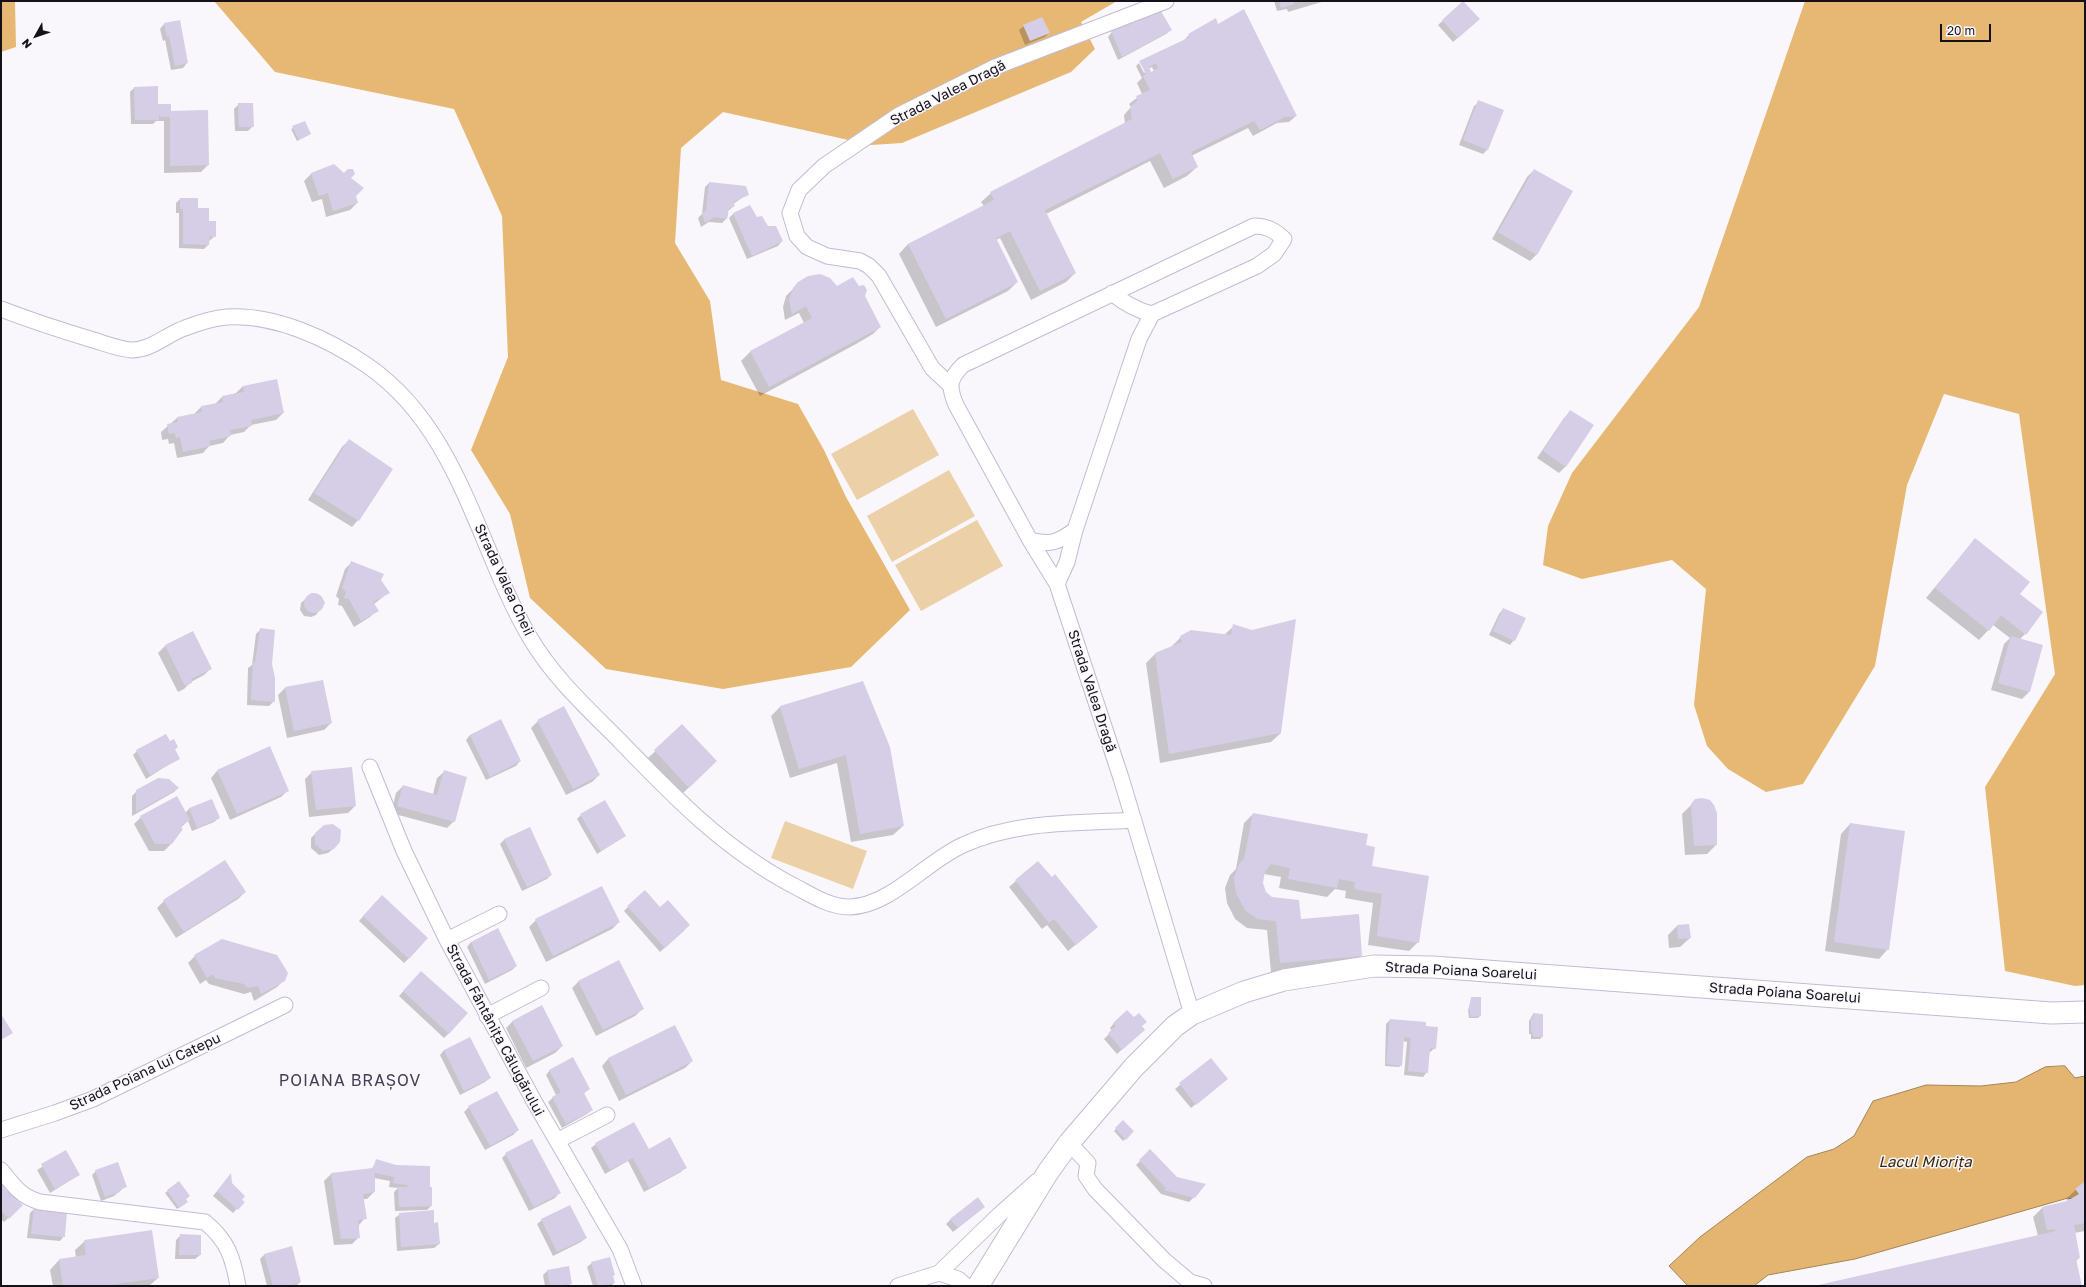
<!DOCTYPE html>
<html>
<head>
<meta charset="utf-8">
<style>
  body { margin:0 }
  #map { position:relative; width:2086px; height:1287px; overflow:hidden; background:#f9f7fc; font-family:"Golos Text",sans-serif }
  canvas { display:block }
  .frame { position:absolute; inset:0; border:2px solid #141119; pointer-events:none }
  .north { position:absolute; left:16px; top:16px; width:40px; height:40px; -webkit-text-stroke:3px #f9f7fc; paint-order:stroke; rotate:230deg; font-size:11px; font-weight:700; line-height:16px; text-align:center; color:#141119 }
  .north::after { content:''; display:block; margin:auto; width:14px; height:18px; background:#141119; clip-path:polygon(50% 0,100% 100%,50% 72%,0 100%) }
  .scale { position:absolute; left:1940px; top:24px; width:51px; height:18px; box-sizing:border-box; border:2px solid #141119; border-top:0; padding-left:5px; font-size:12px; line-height:14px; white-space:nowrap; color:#141119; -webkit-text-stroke:3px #f9f7fc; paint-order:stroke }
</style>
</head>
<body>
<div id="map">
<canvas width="2086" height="1287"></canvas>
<div class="frame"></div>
<div class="north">N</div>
<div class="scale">20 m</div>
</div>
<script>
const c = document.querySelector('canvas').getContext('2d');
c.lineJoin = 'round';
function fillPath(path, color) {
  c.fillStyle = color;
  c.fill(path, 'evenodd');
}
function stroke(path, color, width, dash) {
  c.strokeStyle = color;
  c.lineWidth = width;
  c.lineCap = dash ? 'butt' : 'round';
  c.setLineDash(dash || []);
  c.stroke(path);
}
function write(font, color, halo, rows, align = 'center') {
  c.font = font + ' "Golos Text",sans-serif';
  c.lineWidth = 3;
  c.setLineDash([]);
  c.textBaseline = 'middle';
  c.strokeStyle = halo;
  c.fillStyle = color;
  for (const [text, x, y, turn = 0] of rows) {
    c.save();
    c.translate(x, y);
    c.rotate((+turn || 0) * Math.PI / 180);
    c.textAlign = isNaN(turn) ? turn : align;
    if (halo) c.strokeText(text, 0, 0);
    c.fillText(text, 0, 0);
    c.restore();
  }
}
const green = new Path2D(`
  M913,409L939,455L857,500L831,454Z
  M949,470L975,516L892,562L867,516Z
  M977,520L1003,566L921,611L895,565Z
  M785,821L867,851L853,889L771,858Z`);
const forest = new Path2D(`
  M1,1H15L16,47L1,52Z
  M214,1H1117L1081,22L1095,49L1071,72L902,143L871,145L723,112L681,148L675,243L710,301L721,380L798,404L824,450L846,497L910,610L851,667L723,689L606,669L530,598L510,514L471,450L508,357L502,216L454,109L275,72Z
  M1805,1H2085V985L2075,986L2005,971L1985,787L2055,674L2019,414L1944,394L1907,485L1875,666L1803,784L1766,792L1728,769L1707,746L1694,705L1706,589L1672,560L1582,579L1543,565L1548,526L1572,473L1699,307Z`);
const water = new Path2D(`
  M2065,1066L2075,1078L2085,1076V1201L2068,1198L1855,1259L1768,1275L1754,1286H1688L1669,1266L1700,1237L1807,1157L1834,1149L1854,1136L1873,1101L1926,1085L1981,1086L2016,1082L2045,1067Z`);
const shadow = new Path2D(`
  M1274,1H1325L1288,12L1287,9L1277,11Z
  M1463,2L1474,24L1453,42L1438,25Z
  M179,21L187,63L183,68L171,70L165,40L163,41L160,29L164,24Z
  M1218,25L1296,116L1289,122L1277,123L1253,136L1248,128L1191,156L1197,167L1187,176L1164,188L1150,161L1046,214L1075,273L1066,282L1031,300L1000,238L996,240L1017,282L1008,291L936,327L899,254L908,244L984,206L981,202L991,193L1125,124L1124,115L1131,107L1129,104L1142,94L1137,83L1142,78L1136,66L1139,63L1144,73L1146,72L1141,61L1183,41L1189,35ZM1152,67L1154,71L1150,73L1148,69Z
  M1024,26L1049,33L1045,37L1025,45L1019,30Z
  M1171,30L1166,34L1118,60L1108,37L1112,32Z
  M134,88L169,114L208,165L201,172L164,173V121H156L153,124H131L130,92Z
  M1479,102L1487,150L1483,154L1459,145L1474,106Z
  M239,104L252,127L248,131H235L234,109Z
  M305,122L310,134L297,141L291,129Z
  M334,166L350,178L357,203L350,210L326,217L322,199L312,202L304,181L311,174Z
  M1534,170L1537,254L1530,261L1492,239L1527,177Z
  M709,183L748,194L733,204L734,206L728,211L727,218L722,223L709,222L701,227L698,218L702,214L705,187Z
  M180,199L197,209L208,222L215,236L209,241L208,245L204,249L179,248V213H176V203Z
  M749,207L756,218L782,241L778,246L747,259L729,218L733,214Z
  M803,279L837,287L864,296L880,327L873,334L856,344L760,396L741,361L750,352L804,323L799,313L785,320L783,307L786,296Z
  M243,386L283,413L276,420L251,425L244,432L230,435L223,443L209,446L203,453L177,458L174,443L169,444L168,439L162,440L161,432L177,418L194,414L201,407L215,404L222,397L236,393Z
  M1571,411L1566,466L1559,473L1537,458L1564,418Z
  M349,440L358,520L352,527L308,500L342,447Z
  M1975,539L2025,634L2020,639L2042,645L2029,692L2022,699L1991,690L2004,644L2010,638L1993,625L1979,640L1926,598Z
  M352,562L380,580L388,593L374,604L377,610L370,617L354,627L342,606L338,605L339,599L336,596L345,569Z
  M312,593L321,596L325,603L316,615L311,617L304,616L300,610L301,603Z
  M1503,609L1514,640L1510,645L1489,635L1499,614Z
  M1234,626L1281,733L1271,742L1160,763L1146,663L1155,654L1171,647L1181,637L1224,635Z
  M261,629L274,701L269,706L247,705L248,668L252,665L256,634Z
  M193,632L211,668L204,675L191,682L184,689L178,692L158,653L165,646Z
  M322,681L331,723L324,730L287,738L278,695L285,688Z
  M863,683L903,826L893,835L851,842L837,763L790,778L771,716L780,707Z
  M500,721L520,761L516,766L486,780L466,740L470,735Z
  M538,721L599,775L592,782L566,795L531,728Z
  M682,726L709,768L682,794L648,758Z
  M170,742L177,747L174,750L179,758L146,779L133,755L137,751Z
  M217,771L288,790L281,797L230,820L211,778Z
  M312,772L355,806L348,813L309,817L305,779Z
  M444,772L454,821L447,828L391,813L396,793L403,786L433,794L437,778Z
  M178,788L174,792L132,816V796L137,791Z
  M211,800L219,818L214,822L192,831L188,821L180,828L171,844L164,851H149L134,824L141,817L185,813L189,809Z
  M1696,800L1716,845L1707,854L1685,855L1682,814Z
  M1253,814L1364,846L1371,867L1418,942L1409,951L1368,945L1373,903L1345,898L1346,891L1335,889L1327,897L1279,888L1281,877L1264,874L1262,883L1266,893L1300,920L1361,956L1352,965L1271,972L1267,930L1247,928L1235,919L1227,903L1225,888L1230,875L1236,869L1244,823Z
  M581,815L625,836L597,854L577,819Z
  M1850,824L1888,949L1879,959L1825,951L1841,834Z
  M529,828L551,875L547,879L522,891L500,844L504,840Z
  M316,833L333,849L328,853L319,855L311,848V838Z
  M225,861L245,892L238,899L176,938L157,908L164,901Z
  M1016,881L1097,927L1068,951L1047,925L1042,929L1009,887Z
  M377,901L409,958L404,963L359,921Z
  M628,907L660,909L685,930L660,952L624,911Z
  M536,920L619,922L612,929L546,962L529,927Z
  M1677,926L1690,938L1680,947L1669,948L1668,935Z
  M471,942L516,966L512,970L485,984L467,947Z
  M195,956L284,980L277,987L254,1001L251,992L244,994L209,984L206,980L200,984L188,963Z
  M417,976L449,1033L444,1038L399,996Z
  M579,981L642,1009L635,1016L596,1036L572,988Z
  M1472,998L1480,1016L1478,1018H1469L1468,1010Z
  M1533,1014L1542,1037L1540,1039H1531V1034H1529V1021Z
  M1390,1020L1425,1026L1435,1048L1429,1053L1427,1072L1423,1077L1404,1075L1407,1042L1403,1041L1401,1065L1399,1067L1385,1066L1386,1024Z
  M513,1021L562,1046L555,1053L526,1068L506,1028Z
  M1114,1023L1141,1027L1139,1034L1117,1054L1104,1039L1112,1031L1110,1028Z
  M674,1026L692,1061L685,1068L619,1101L602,1066L608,1059Z
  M444,1050L490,1078L485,1082L460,1095L440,1055Z
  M1211,1059L1222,1083L1191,1108L1175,1089Z
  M550,1070L589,1089L583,1094L592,1110L587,1114L562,1128L548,1102L556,1095L546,1075Z
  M469,1107L518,1130L513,1135L485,1150L464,1112Z
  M1123,1121L1133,1131L1123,1141L1114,1131Z
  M596,1144L648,1151L686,1167L681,1172L644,1192L628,1161L605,1174L591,1148Z
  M1150,1151L1194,1197L1189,1202L1161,1194L1136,1165Z
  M66,1152L79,1175L50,1193L37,1170Z
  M506,1154L559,1193L555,1198L529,1211L502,1158Z
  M377,1161L429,1188L431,1206L427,1210L395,1211L394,1192L398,1188L389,1187L390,1181L374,1178V1192L367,1199H363L365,1218L359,1225V1237L352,1244L334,1245L324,1181L331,1174L371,1170Z
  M96,1171L126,1186L114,1196L101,1201L92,1175Z
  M230,1175L231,1183L243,1202L233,1213L213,1196Z
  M2085,1181V1231L2074,1233L2079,1258L2076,1261L2081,1286H1816L2038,1236L2033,1217L2042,1208L2069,1202L2066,1199Z
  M179,1182L185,1204L177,1209L165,1193Z
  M1,1187L22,1205L4,1222L1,1219Z
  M34,1209L64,1236L60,1241L27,1238L30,1213Z
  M979,1211L953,1232L946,1224L951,1219Z
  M400,1214L433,1224L439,1244L434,1248L397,1251L395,1218Z
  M542,1220L586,1238L581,1242L553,1256L537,1224Z
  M180,1236H200V1255L195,1259H175L176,1240Z
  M85,1241L158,1278L149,1286H53L50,1270L59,1260L76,1258L75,1250Z
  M265,1254L300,1282L296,1286H267L260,1259Z
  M592,1263L612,1277L614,1283L611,1286H593L587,1267Z
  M547,1271L571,1283L568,1286H545L543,1275Z`);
const building = new Path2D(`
  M1279,1H1293L1294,4L1281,8Z
  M1463,1L1480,19L1458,38L1442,20Z
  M1158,6L1172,30L1122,57L1111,31Z
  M1244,9L1297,116L1285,117L1260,130L1254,121L1191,152L1198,167L1173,179L1160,153L1045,210L1076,273L1040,291L1010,231L996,238L1018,282L946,319L908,244L994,200L990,192L1132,119L1130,107L1138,100L1136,96L1150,90L1143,76L1146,74L1139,61L1190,37L1188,34L1216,18L1218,24ZM1156,63L1158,68L1151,72L1149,67Z
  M1042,17L1050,33L1030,41L1023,25Z
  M180,20L188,63L175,66L169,36L167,37L164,23Z
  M158,86V104H171V111L208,110L209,165L170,166V117H161L159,114V120H135L134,87Z
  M1478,100L1504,110L1488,150L1463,140Z
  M238,103H253L254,127H239Z
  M305,121L311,134L299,140L292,126Z
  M334,164L344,173L348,169H353L355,174L351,178L364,188L356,196L358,203L333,211L328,193L319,196L311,173Z
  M1534,169L1573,191L1537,255L1498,232Z
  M709,182L746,186L749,195L733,202L735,206L729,208L727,219L714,217L705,223L702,213L706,211Z
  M180,198H198V208H209V221H216V237L210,236L209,245L183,244V209H180Z
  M750,205L757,217L762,216L768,226H776L783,241L752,256L733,213Z
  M820,274L830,278L837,286L853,277L859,286L864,285L867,290L865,296L881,327L769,387L750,351L812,318L806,306L792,314L789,300L793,288L798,282L808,276Z
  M277,379L284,413L251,420L252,426L230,430L231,436L209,441L211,446L183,452L180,437L176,438L175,433L169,434L167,424L178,422L177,417L202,412L201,406L223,402L222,396L244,392L243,386Z
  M1570,410L1594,425L1566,467L1543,451Z
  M349,439L393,469L359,521L314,493Z
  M1975,538L2030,582L2020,594L2043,612L2026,635L2001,615L1989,631L1935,588Z
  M351,561L384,574L381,580L390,593L373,602L379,611L361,621L349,599L344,598L346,592L342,588Z
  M304 603a10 10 0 1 1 20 0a10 10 0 1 1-20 0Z
  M1503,608L1526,618L1515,641L1493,631Z
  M1296,619L1281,733L1169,754L1155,653L1182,642L1180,636L1191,630L1231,635L1233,624L1252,630Z
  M260,628L275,630L272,664L275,678V702L251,700L253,662L255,663Z
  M193,631L212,669L191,679L192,683L185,686L165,645Z
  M2011,636L2043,645L2030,692L1998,683Z
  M323,680L332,723L294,731L285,687Z
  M863,681L890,747L904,826L860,834L846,755L799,769L780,706Z
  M564,706L600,775L573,789L537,720Z
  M501,719L521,761L490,777L470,735Z
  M682,724L717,761L689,788L654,750Z
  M166,734L170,741L174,739L178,747L175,749L180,759L150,775L136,750Z
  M270,746L289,791L237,814L217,770Z
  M352,767L356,806L316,810L311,771Z
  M444,770L467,777L455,822L397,806L403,785L437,795Z
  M158,778L169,779L179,788L136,812V790Z
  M177,796L190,820L180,826L183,829L172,844H155L140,816Z
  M1702,798L1710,800L1714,805L1717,813V845L1694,846L1691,804L1695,799Z
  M212,799L220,818L197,828L189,808Z
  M605,800L626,836L601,851L580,814Z
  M1253,813L1368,834L1366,845L1375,847L1372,866L1429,876L1419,943L1377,936L1382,894L1354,889L1355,882L1339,879L1337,888L1288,879L1290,868L1271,864L1265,871L1263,883L1266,892L1272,897L1299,900L1301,919L1359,914L1362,956L1280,963L1276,921L1257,919L1245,910L1236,893L1234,878L1239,864L1244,859Z
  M1850,823L1905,831L1889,950L1834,942Z
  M333,824L341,830L340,842L334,849L323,851L315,844V833L324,825Z
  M530,827L552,875L527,887L504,839Z
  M225,860L246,892L184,932L163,900Z
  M1038,861L1052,877L1055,874L1098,927L1076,945L1054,919L1049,923L1015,880Z
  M602,886L620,922L553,956L535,919Z
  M645,890L660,907L668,900L690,925L665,948L627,906Z
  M382,895L428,938L409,959L363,916Z
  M1689,924L1691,938L1678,939L1677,925Z
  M498,928L517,966L489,980L471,942Z
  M222,939L277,955L288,973L285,981L261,994L258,986L248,988L244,984L215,978L213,974L207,978L194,955Z
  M619,960L644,1009L603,1030L578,981Z
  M421,971L468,1013L449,1034L403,991Z
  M1471,997H1481V1016L1471,1017L1469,1008Z
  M542,1005L563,1046L533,1061L512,1021Z
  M1127,1010L1134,1017L1139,1013L1147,1022L1142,1026L1145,1030L1122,1050L1108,1033L1116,1026L1113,1023Z
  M1533,1013L1543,1014V1037H1533V1033L1531,1032V1018H1533Z
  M1,1014L13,1033L1,1040Z
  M1390,1019L1426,1022V1026L1438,1027L1436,1049L1430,1048L1428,1073L1408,1071L1411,1038L1404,1037L1402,1066L1386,1064Z
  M675,1025L693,1061L626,1095L608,1058Z
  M470,1037L491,1078L464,1091L444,1050Z
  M573,1057L590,1089L584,1093L593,1110L566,1124L552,1097L561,1092L549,1070Z
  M1211,1058L1228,1079L1196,1105L1179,1083Z
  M497,1091L519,1130L490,1146L468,1106Z
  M1123,1120L1134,1131L1126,1140L1115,1128Z
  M634,1122L649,1149L670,1137L687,1168L649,1188L633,1158L610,1170L595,1143Z
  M532,1139L561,1193L534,1207L505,1153Z
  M1150,1149L1177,1177L1206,1184L1195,1198L1164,1190L1166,1188L1139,1160Z
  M66,1150L80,1175L55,1189L41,1164Z
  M376,1159L396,1165L430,1166V1187H432V1206L399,1207L398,1187H408L407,1185L393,1183L394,1177L375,1173V1192L363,1194L367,1219L358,1220L360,1238L341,1239L331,1173L373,1168Z
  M118,1162L127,1187L119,1190L120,1192L105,1197L95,1170Z
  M231,1173L232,1183L245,1196L242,1200L245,1202L238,1210L217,1191Z
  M179,1181L190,1196L186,1199L188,1202L179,1208L167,1190Z
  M2085,1181V1223L2074,1225L2080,1258L2076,1259L2082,1286H1814L2056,1231L2055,1229L2047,1230L2042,1207L2067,1201L2079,1194L2075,1189Z
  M2,1185L8,1192L14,1190L19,1195L17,1200L23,1205L9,1219L1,1210Z
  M978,1197L985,1207L958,1228L950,1219Z
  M570,1205L587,1238L557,1252L541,1219Z
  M34,1208L67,1211L65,1237L31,1234Z
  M434,1210V1223L438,1222L440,1244L401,1247L399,1213Z
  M152,1230L159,1278L102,1286H63L59,1259L86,1255L84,1240Z
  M180,1234L201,1235V1255H179Z
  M292,1246L301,1282L287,1286H273L264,1254Z
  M610,1257L615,1275L613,1276L615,1283L598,1286L591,1262Z
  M569,1266L572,1284L550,1286L547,1270Z`);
const street = new Path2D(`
  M1112,293C1125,304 1136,310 1152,314
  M1,309C30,320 60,330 90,339C104,343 118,349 132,350C152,350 167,334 185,328C198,323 213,318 227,317C275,314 329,339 368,366C459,429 477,546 529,636C552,676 587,708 619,740C674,797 725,850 796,887C813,896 830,907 850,907C890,906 927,861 963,845C1017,820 1076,824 1134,820
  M1152,314L1257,266L1274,254L1284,239C1274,230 1267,226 1254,226L963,365C949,379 948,386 956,405L1030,540L1057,584L1121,778L1192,1014
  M950,385L932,368L879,276L869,266L860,261L827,256L807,247L797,236L790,213L799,190L824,166L899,115L995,67L1166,1
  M1030,540C1051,545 1057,543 1075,530
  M1057,584L1067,562L1075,530L1139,339L1152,314
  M370,767L404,851L447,940L535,1103L620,1249L634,1286
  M447,940L499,914
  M487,1016L541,988
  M1,1130L55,1113L93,1099L285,1005
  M557,1141L607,1115
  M1069,1143L1088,1163L1086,1176L1095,1189L1164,1260L1190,1282L1204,1286
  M1,1170C13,1185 21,1197 40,1202L205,1222C228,1241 233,1258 238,1286
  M939,1273L958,1279L966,1286
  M898,1286L939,1273L999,1215L1037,1181`);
const secondary = new Path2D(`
  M978,1286L1048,1172L1069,1143L1134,1067L1175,1026L1192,1014L1244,992L1284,980L1374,966L1433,967L2051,1013L2085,1012`);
const streetNames = [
  ["Strada Valea Dragă",948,93,-27],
  ["Strada Valea Cheii",504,580,65],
  ["Strada Valea Dragă",1092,691,72],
  ["Strada Poiana Soarelui",1461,971,3],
  ["Strada Poiana Soarelui",1785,993,4],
  ["Strada Fântânița Călugărului",495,1030,62],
  ["Strada Poiana lui Catepu",145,1072,-25]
];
const waterNames = [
  ["Lacul Miorița",1925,1162]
];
const quarterNames = [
  ["POIANA BRAȘOV",350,1081]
];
fillPath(green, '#ecd0a8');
fillPath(forest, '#e6b873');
fillPath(water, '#e3b570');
stroke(water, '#a58456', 1);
fillPath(shadow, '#0003');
fillPath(building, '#d6cee6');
stroke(street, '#c3bbd2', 17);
stroke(secondary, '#c3bbd2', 23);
stroke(street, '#fff', 15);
stroke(secondary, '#fff', 21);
write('14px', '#141119', '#f9f7fc', streetNames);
write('italic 15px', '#3a2708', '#f9f7fc', waterNames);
c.letterSpacing = '1px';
write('16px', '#463f53', '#f9f7fc', quarterNames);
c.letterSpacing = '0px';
</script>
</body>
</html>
